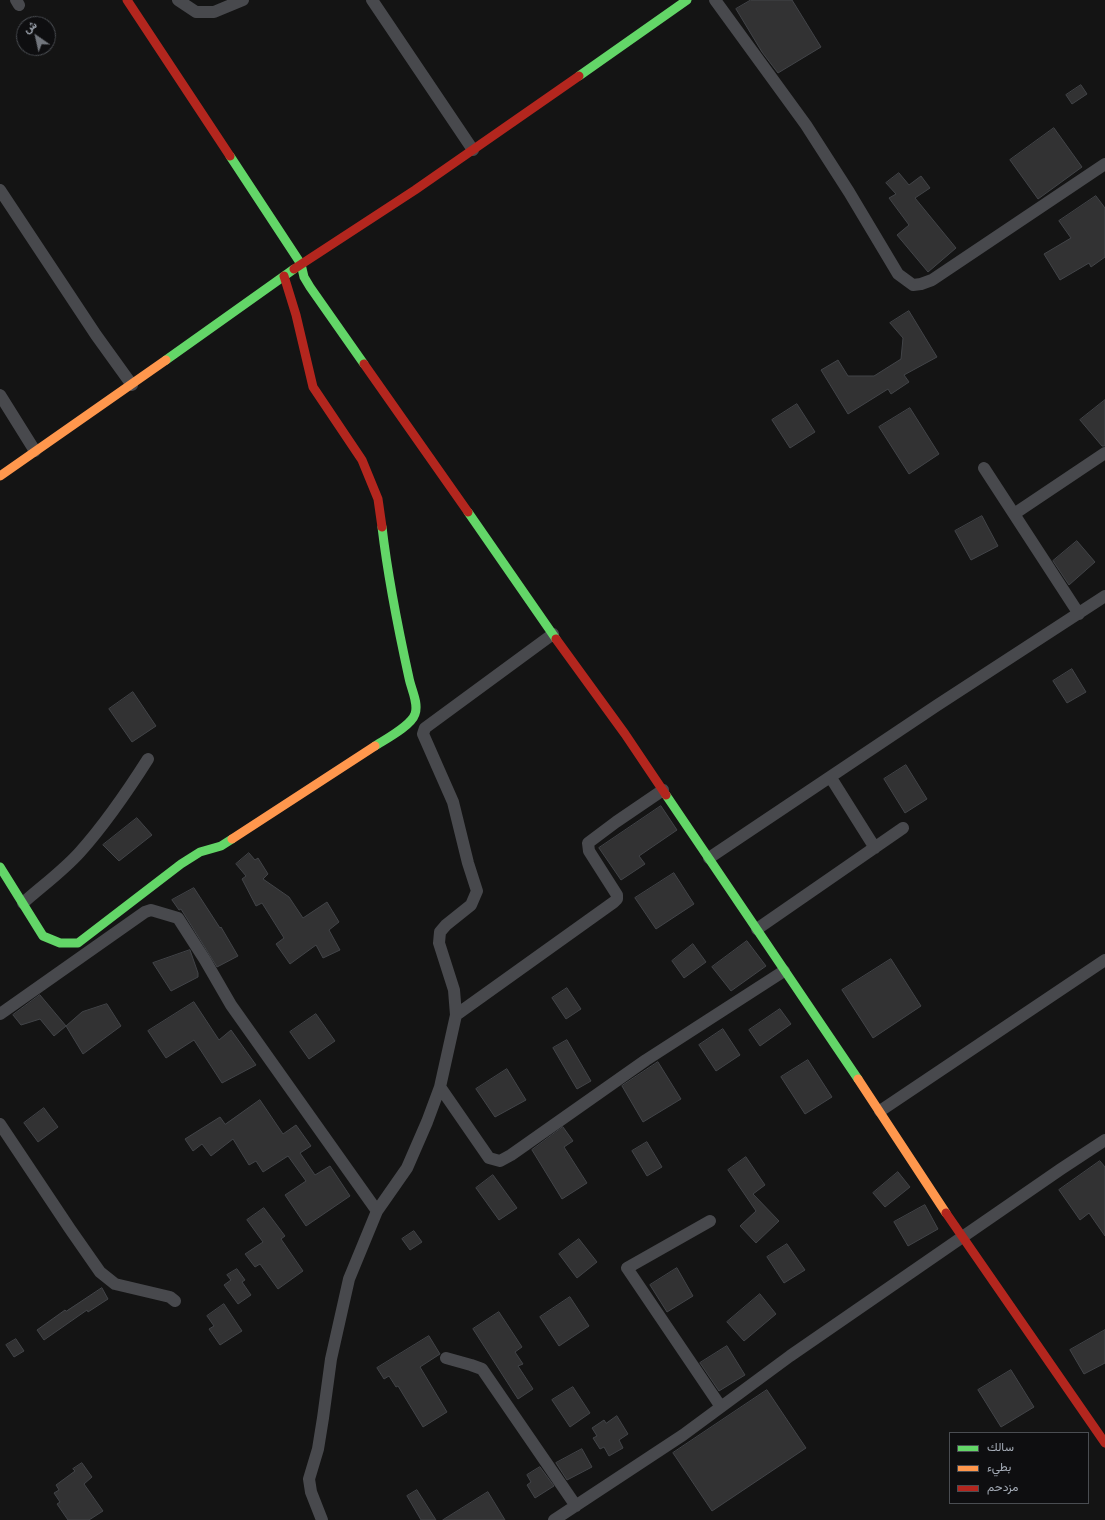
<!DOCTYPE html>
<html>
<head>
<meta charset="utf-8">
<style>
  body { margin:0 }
  #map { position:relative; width:1105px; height:1520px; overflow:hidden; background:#141414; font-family:Barlow,Vazirmatn,sans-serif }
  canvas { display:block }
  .legend { position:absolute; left:949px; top:1432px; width:140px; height:72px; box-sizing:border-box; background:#0e0e10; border:1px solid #4a4d52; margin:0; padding:5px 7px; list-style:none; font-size:12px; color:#a4abb6 }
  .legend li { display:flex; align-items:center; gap:8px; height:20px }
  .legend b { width:20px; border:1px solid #4a4d52 }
  .north { position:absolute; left:16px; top:16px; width:40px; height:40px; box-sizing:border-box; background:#0e0e10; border:1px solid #4a4d52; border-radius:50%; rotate:326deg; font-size:11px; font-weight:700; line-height:16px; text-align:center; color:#a4abb6 }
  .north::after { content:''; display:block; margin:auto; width:14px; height:18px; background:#72767d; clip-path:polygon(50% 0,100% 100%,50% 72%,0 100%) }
</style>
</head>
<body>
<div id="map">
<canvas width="1105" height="1520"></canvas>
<ul class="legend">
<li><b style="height:5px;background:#63d668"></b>سالك</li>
<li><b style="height:5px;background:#ff974d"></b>بطيء</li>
<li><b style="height:5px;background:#b3261e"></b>مزدحم</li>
</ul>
<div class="north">ش</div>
</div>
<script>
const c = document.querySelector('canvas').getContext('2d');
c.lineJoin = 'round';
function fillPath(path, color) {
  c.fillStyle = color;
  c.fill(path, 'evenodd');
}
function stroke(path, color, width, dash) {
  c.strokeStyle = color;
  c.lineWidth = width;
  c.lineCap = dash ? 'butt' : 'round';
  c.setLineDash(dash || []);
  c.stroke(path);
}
const building = new Path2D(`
  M751,0H792L821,47L778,73L762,52L736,9Z
  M1081,85L1087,94L1072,104L1066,95Z
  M1054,128L1082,167L1038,199L1010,160Z
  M899,173L909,185L921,176L930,188L915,198L956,248L928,272L897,235L909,225L889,198L896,194L886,183Z
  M1096,196L1105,208V257L1091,267L1089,263L1060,280L1044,254L1071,238L1059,221Z
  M909,311L937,357L904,375L909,382L891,394L888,389L848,414L821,370L838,360L848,376H874L901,359L903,338L890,323Z
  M1105,400V446H1102L1080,420Z
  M797,404L815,432L790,448L772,420Z
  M910,408L939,454L909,474L879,427Z
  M982,516L998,546L971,560L955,531Z
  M1077,541L1095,562L1069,585L1053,561Z
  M1072,669L1086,692L1067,703L1053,681Z
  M133,692L156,726L132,742L109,709Z
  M906,765L927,799L905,813L884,779Z
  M661,806L677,830L639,856L645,864L621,880L599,848Z
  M137,818L152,835L119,861L103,845Z
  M249,853L255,860L258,858L268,874L263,879L289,897L303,918L327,902L339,922L329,930L340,950L323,958L316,945L290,964L276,944L284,938L262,903L256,906L242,879L246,876L236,864Z
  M674,873L694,904L656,929L635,898Z
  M194,888L220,928L221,927L238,956L217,967L184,914L181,909L179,910L172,900Z
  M747,941L766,966L731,991L712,967Z
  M693,944L706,962L684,978L672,961Z
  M190,950L198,973V977L171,991L153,963Z
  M891,959L921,1006L873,1038L842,990Z
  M567,988L581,1009L566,1019L552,998Z
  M40,995L66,1026L54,1036L40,1019L21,1025L13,1015Z
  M194,1002L219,1040L231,1030L256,1065L222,1083L194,1040L166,1058L148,1031Z
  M107,1004L121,1026L83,1054L66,1026L82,1012Z
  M780,1009L791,1024L760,1046L749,1030Z
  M316,1014L335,1041L309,1059L290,1032Z
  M723,1029L740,1055L716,1071L699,1045Z
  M567,1040L591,1081L577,1089L553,1048Z
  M808,1060L832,1097L805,1114L781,1077Z
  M658,1062L681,1099L643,1122L622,1086Z
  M507,1069L526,1100L495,1117L476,1089Z
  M260,1100L283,1134L296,1125L311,1146L300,1153L315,1175L330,1166L350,1196L306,1226L285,1195L306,1181L288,1156L263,1172L256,1161L249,1165L233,1139L211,1156L202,1144L193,1151L185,1139L220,1117L225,1124Z
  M44,1108L58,1127L38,1142L24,1123Z
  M563,1127L573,1141L564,1147L587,1183L562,1199L532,1150Z
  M647,1142L662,1167L647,1176L632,1151Z
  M746,1157L765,1185L753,1194L779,1221L756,1243L740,1226L756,1211L728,1170Z
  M1100,1161L1105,1167V1236L1089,1213L1080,1220L1059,1190Z
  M898,1172L910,1187L885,1207L873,1193Z
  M493,1175L517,1208L499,1220L476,1188Z
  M925,1205L938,1229L908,1246L894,1222Z
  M264,1208L285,1236L281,1239L303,1271L278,1289L260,1264L255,1267L245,1254L263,1242L247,1220Z
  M414,1231L422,1242L410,1250L402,1239Z
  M579,1239L597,1262L577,1278L559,1254Z
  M787,1244L805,1270L784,1283L767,1257Z
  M677,1268L693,1296L667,1312L650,1285Z
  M237,1269L245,1280L242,1282L251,1295L238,1304L224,1285L231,1280L227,1275Z
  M102,1288L108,1299L88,1312L87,1310L44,1340L37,1330L65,1310L66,1311Z
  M760,1294L776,1314L744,1341L727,1322Z
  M570,1297L589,1326L559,1346L540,1317Z
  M224,1304L242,1331L220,1345L209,1329L214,1326L207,1316Z
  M499,1312L522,1347L515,1352L523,1364L518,1366L533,1389L518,1399L473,1329Z
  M1105,1330V1363L1084,1374L1070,1350Z
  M429,1336L440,1354L420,1367L447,1412L423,1427L398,1386L396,1387L389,1376L384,1379L377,1368Z
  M16,1339L24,1351L14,1357L6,1345Z
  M727,1346L745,1375L719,1391L700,1363Z
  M1011,1370L1034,1407L1001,1427L978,1390Z
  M573,1387L590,1413L570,1427L552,1400Z
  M767,1390L806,1448L712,1511L673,1453Z
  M617,1416L628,1434L619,1440L623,1448L609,1456L604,1447L600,1449L593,1438L597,1436L592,1428L604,1420L606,1423Z
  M582,1449L592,1467L567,1480L556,1463Z
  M82,1463L92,1477L84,1484L103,1511L89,1520H68L57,1504L60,1502L54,1493L59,1490L56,1485L75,1471L73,1469Z
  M540,1467L554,1486L535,1498L527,1485L531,1482L527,1475Z
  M417,1490L436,1520H421L407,1496Z
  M488,1492L505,1520H443Z`);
const street = new Path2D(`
  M16,0L19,5
  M178,0L196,12H214L243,0
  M372,0L473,150
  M715,0L806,125L849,192L898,274L913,285L921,284L932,280L1105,164
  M0,190L96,335L132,385
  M0,395L35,451
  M984,468L1079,614
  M1014,514L1105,453
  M553,634L425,728L423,734L453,802L468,863L477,891L471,905L446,925L440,932L439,943L454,990L456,1015L440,1087L489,1158L500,1161L511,1155L646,1060L784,971
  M831,778L875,848
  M709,858L936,706L1105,596
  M23,903C42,886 63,871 80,852C106,823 127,792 148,759
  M757,929L903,828
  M0,1014L145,912L151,910L178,918L205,960L231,1005L377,1211L407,1168L427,1122L440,1087
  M456,1015L614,902L617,899V895L589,851L588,843L616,822L663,790
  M880,1111L1105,960
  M0,1124L70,1229L100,1272L115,1284L170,1297L175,1301
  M710,1221L627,1268L721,1407
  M446,1358L471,1365L482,1369L576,1506
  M322,1520L311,1492L309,1479L318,1449L323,1418L331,1359L349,1279L377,1211
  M554,1520L683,1435L790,1356L1061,1169L1105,1140`);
const fast = new Path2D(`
  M579,76L687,0
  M230,156L301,264L304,277L310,287L364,364
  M166,360L294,269
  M468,512L556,639
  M375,746C386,739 411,726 415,714C419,703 411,689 409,678C398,628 388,578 382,527
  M666,795L858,1079
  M0,867L43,936L60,943H78L181,864L200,852L221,846L232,839`);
const slow = new Path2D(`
  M0,476L166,360
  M232,839L375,746
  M858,1079L946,1213`);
const jam = new Path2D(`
  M127,0L230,156
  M294,269L415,190L579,76
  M284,276L296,315L313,387L362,460L378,499L382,527
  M364,364L468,512
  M556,639L625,734L666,795
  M946,1213L1105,1443`);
fillPath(building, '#323233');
stroke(building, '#424448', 1);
stroke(street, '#48494d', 12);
stroke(fast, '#63d668', 9);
stroke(slow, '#ff974d', 9);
stroke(jam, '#b3261e', 9);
</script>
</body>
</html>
